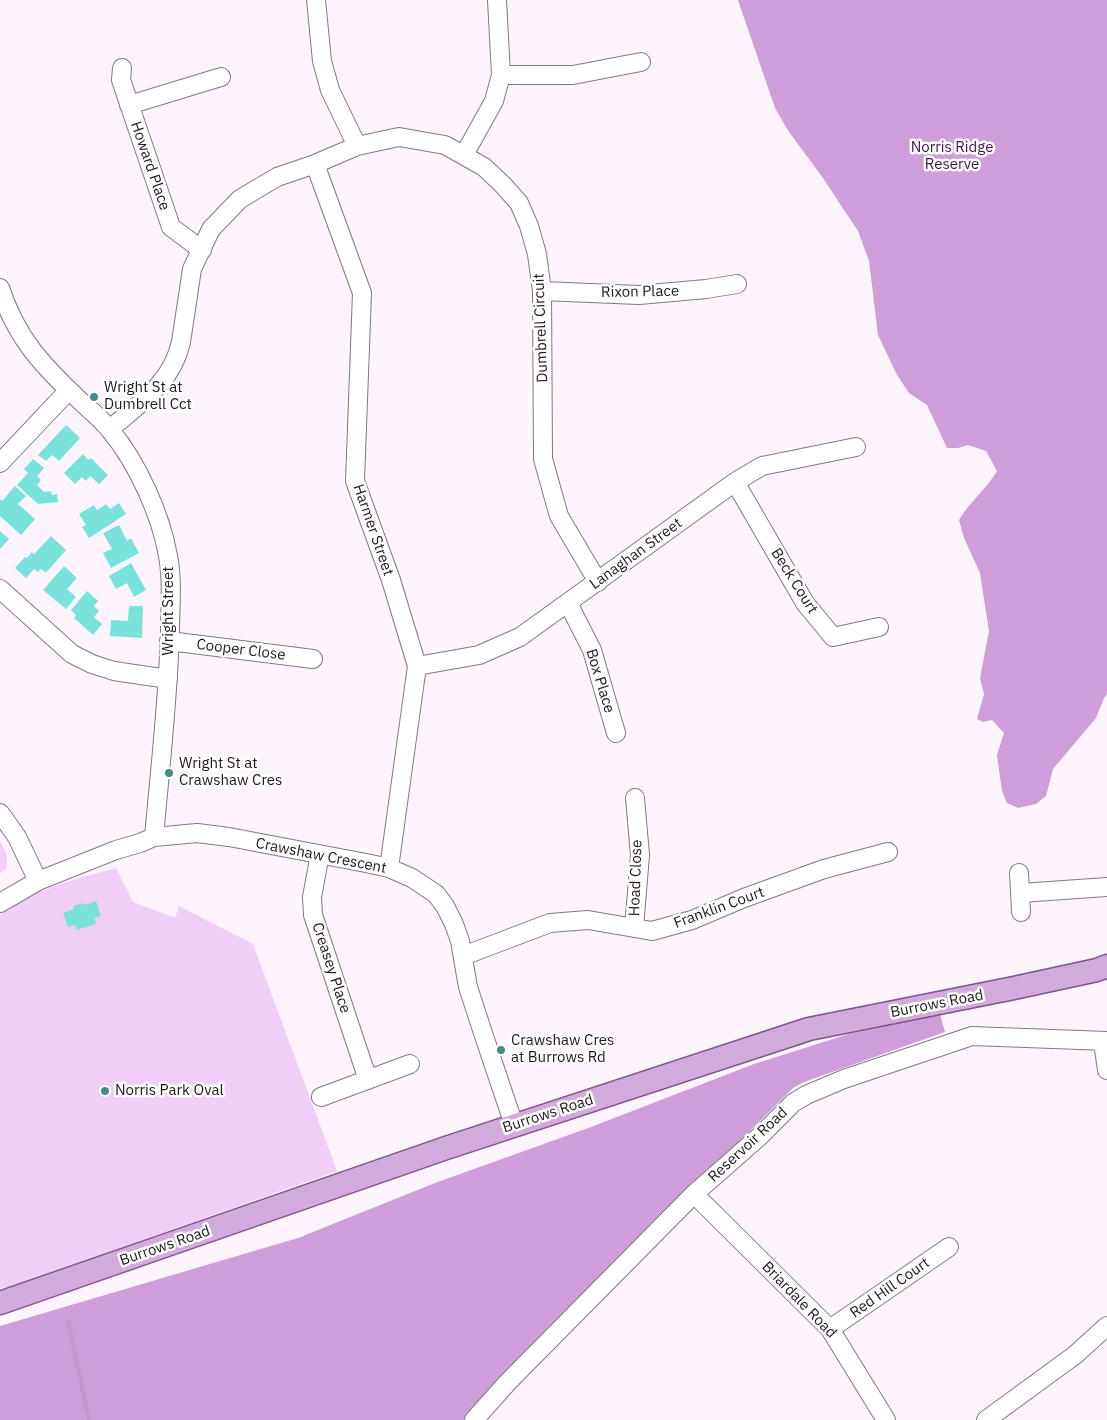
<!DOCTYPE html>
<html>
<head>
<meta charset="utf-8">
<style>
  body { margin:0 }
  canvas { display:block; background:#fdf4fe }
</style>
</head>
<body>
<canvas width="1107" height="1420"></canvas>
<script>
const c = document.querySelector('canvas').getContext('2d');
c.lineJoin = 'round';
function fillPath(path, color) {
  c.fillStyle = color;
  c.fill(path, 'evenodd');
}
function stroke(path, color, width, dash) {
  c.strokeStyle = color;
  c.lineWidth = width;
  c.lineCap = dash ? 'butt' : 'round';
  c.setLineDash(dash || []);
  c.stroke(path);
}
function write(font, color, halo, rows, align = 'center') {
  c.font = font + ' "IBM Plex Sans",sans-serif';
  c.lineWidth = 5;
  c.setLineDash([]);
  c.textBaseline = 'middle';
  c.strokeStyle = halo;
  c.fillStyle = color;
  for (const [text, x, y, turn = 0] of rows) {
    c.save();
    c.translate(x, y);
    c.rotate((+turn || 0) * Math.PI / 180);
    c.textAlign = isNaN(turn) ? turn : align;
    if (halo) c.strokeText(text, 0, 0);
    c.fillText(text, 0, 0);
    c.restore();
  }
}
const green = new Path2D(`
  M0,841C6,853 9,856 6,869L0,873Z
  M116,868L133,902L175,918L179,906L253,944L337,1171L10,1287L0,1288V915C34,889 75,879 116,868Z`);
const forest = new Path2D(`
  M738,0H1107V694L1104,698L1096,718L1053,769L1046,796L1036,804L1018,808L1007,803L1002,791L997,755L1004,733L992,720L983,722L977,719L984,694L980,678L989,631L980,573L964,538L959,520C970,501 986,490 997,471L986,451L968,445L958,448H947L927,405L909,393L897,375L878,335L869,261L858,231L823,178L789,132L775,108Z
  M940,1014L945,1032L804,1082L793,1088L492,1388L464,1420H0V1326L298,1238L435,1183L591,1127L754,1064L849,1034Z`);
const stream = new Path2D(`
  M68,1321L89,1420`);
const building = new Path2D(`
  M66,425L80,438L59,461L52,455L46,461L38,455Z
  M83,454L88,460L91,458L108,475L99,484L90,476L86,481L82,477L75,484L64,473Z
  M33,459L44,468L37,476L41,480L37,485L44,492L51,491L52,495L57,494L58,502L38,504L17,485L28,473L24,469Z
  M15,486L26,496L18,504L35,519L21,535L0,516V499L2,501Z
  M119,503L126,514L89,538L82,527L86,525L79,514L94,505L97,510L106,504L110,509Z
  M119,525L127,541L131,538L139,553L111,568L103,553L112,549L103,533Z
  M0,531L9,539L0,549Z
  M51,536L66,550L46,573L41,569L38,572L34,569L26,578L15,568L25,557L27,558L32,552L34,554Z
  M131,563L146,590L134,597L127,583L116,589L109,576Z
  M64,566L77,578L67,589L76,597L66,609L43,590Z
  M87,591L98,601L94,606L99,611L94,617L102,624L93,635L74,618L76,615L71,610Z
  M129,606H143L142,638L110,636L111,620L128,621Z
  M96,901L101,916L94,918L96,924L76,930L75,925L68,927L63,913L74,909L73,906L83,903L84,905Z`);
const minor = new Path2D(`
  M316,0L322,61L330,90L357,146
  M122,68L121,80L171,227L202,250
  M501,75H573L641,62
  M129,105L221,77
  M464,155L494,101L501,75L497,0
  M315,164L362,293L355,481L391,580L417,666L389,868
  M0,288C16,336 39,362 75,396C86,407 100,417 110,430C137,462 161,515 168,556C173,581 170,607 170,632C168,701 160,769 154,837
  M542,291L639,295L706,289L737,284
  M110,429C140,403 172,383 181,342L192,269L211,229L240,199L277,177L315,164L357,146L399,137L445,145L484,167L503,185L519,203L529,226L537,254L542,291L543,459L559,516L598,582
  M0,463L69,390
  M735,482L805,603L833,637L879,627
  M0,589L72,654L92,664L114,671L168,679
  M568,603L592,650L616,733
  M169,641L313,659
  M417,666L479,655L520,637L735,482L762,466L856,447
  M0,813L17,837L38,881
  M320,854L312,897L313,915L368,1080
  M1019,873L1021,912
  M1021,893L1107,887
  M0,903L38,881L116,850L140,843L154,837L197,833L229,837L366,863L389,868L412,878L436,894L445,906L454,924L460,941L468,987L483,1033L514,1125
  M634,928L640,855L635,798
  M463,956L550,923L588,920L652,931L692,920L744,898L824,869L888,852
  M1103,1042L1107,1070
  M321,1097L410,1064
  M694,1194L830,1329L886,1420
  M830,1329L949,1247
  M474,1420L508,1382L694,1194L760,1136L793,1103L806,1095L844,1079L972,1036L1107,1041
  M986,1420L1075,1355L1107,1326`);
const major = new Path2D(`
  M0,1303L446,1148L809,1029L1014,988L1097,970L1107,966`);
const markers = [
  [94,397,5,"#458c87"],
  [169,773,5,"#458c87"],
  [501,1050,5,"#458c87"],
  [105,1091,5,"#458c87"]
];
const parkNames = [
  ["Norris Ridge",952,148],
  ["Reserve",952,165]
];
const streetNames = [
  ["Howard Place",150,166,71],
  ["Rixon Place",640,292,-1],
  ["Dumbrell Circuit",541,328,-92],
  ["Harmer Street",373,530,71],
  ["Lanaghan Street",636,554,-36],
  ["Beck Court",794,581,58],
  ["Wright Street",169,611,-90],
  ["Cooper Close",241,650,7],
  ["Box Place",600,681,73],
  ["Crawshaw Crescent",321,856,11],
  ["Hoad Close",636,878,-88],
  ["Franklin Court",719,908,-20],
  ["Creasey Place",331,968,72],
  ["Burrows Road",937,1004,-11],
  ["Burrows Road",548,1114,-18],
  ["Reservoir Road",748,1145,-43],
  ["Burrows Road",165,1246,-19],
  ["Red Hill Court",890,1288,-35],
  ["Briardale Road",799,1300,46]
];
const poiNames = [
  ["Wright St at",104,388],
  ["Dumbrell Cct",104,405],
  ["Wright St at",179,764],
  ["Crawshaw Cres",179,781],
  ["Crawshaw Cres",511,1041],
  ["at Burrows Rd",511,1058],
  ["Norris Park Oval",115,1091]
];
fillPath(green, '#f1cef8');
fillPath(forest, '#cf9dd9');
stroke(stream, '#c695d0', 4);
fillPath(building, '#78e2db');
stroke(minor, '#817883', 20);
stroke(major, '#80528a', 25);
stroke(minor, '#fff', 18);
stroke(major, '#d3aadc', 22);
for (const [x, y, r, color] of markers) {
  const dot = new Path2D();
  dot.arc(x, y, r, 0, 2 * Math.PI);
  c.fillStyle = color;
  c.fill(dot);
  stroke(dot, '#fff', 2);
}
write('15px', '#4a0d56', '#fff', parkNames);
write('15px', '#1c181c', '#fff', streetNames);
write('15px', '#1c181c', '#fff', poiNames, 'left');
</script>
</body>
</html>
